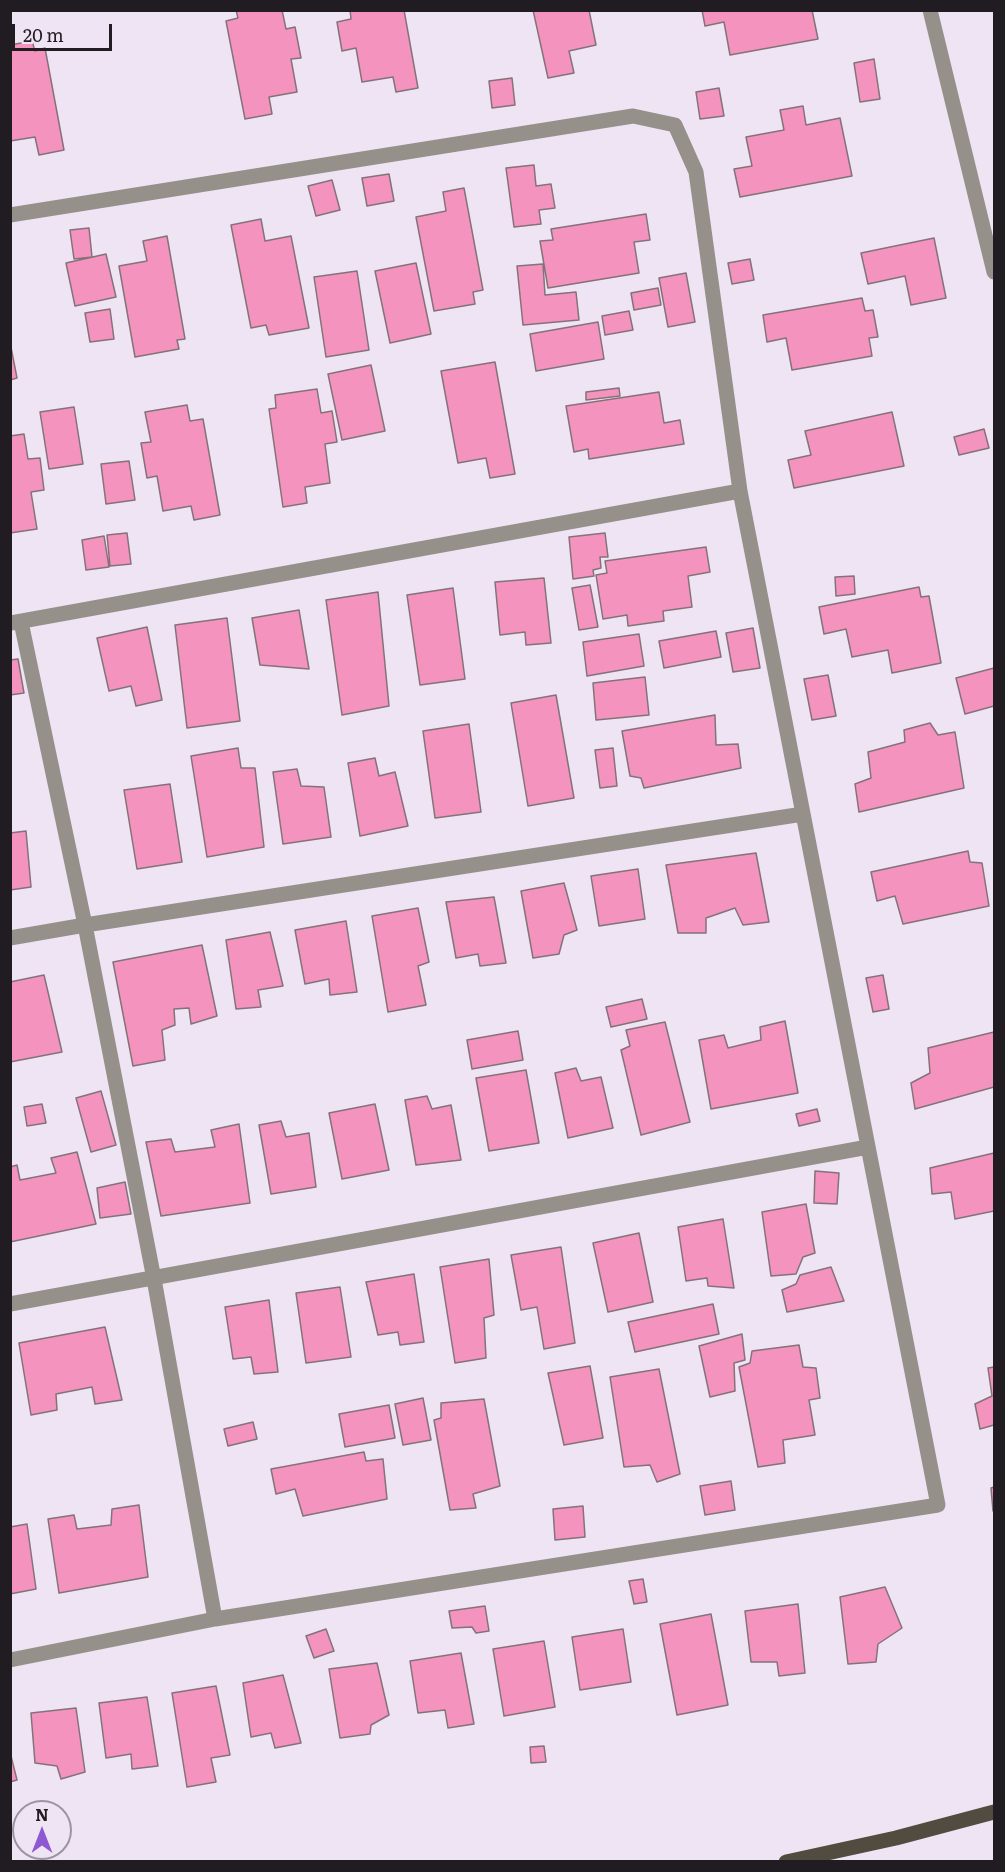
<!DOCTYPE html>
<html>
<head>
<meta charset="utf-8">
<style>
  body { margin:0 }
  #map { position:relative; width:1005px; height:1872px; overflow:hidden; background:#efe4f4; font-family:Literata,serif }
  canvas { display:block }
  .frame { position:absolute; inset:0; border:12px solid #201c22; pointer-events:none }
  .north { position:absolute; left:12px; top:1800px; width:60px; height:60px; box-sizing:border-box; background:#efe4f4; border:2px solid #9c94a0; border-radius:50%; rotate:0deg; font-size:16px; font-weight:700; line-height:24px; text-align:center; color:#201c22 }
  .north::after { content:''; display:block; margin:auto; width:21px; height:27px; background:#8d58d1; clip-path:polygon(50% 0,100% 100%,50% 72%,0 100%) }
  .scale { position:absolute; left:12px; top:24px; width:100px; height:27px; box-sizing:border-box; border:3px solid #201c22; border-top:0; padding-left:8px; font-size:18px; line-height:21px; white-space:nowrap; color:#201c22; -webkit-text-stroke:4px #efe4f4; paint-order:stroke }
</style>
</head>
<body>
<div id="map">
<canvas width="1005" height="1872"></canvas>
<div class="frame"></div>
<div class="north">N</div>
<div class="scale">20 m</div>
</div>
<script>
const c = document.querySelector('canvas').getContext('2d');
c.lineJoin = 'round';
function fillPath(path, color) {
  c.fillStyle = color;
  c.fill(path, 'evenodd');
}
function stroke(path, color, width, dash) {
  c.strokeStyle = color;
  c.lineWidth = width;
  c.lineCap = dash ? 'butt' : 'round';
  c.setLineDash(dash || []);
  c.stroke(path);
}
const building = new Path2D(`
  M236,10H282L286,29L295,27L301,58L291,59L297,92L269,97L272,114L245,119L226,21L238,18Z
  M350,10H404L418,88L396,92L393,77L362,82L356,48L342,51L337,22L351,19Z
  M533,10H589L596,45L569,51L574,73L548,78Z
  M702,10H812L818,39L730,55L724,22L705,26Z
  M32,41L35,51L45,48L64,150L39,155L35,137L10,141V45Z
  M874,59L880,99L860,102L854,63Z
  M512,78L515,105L492,108L489,81Z
  M719,88L724,116L700,119L696,92Z
  M803,106L806,125L840,118L852,176L740,197L734,169L752,166L746,137L784,130L780,110Z
  M534,165L536,186L551,184L555,208L539,210L541,224L514,227L506,168Z
  M389,174L394,201L367,206L362,178Z
  M332,180L340,210L316,216L308,186Z
  M464,188L483,290L473,292L475,304L434,311L416,217L446,211L443,192Z
  M646,214L650,240L634,242L639,273L548,288L540,241L553,240L551,229Z
  M261,219L265,241L291,236L309,328L269,335L266,325L251,328L231,225Z
  M89,228L92,257L74,259L70,230Z
  M167,236L185,339L177,340L179,349L135,357L119,266L147,261L143,241Z
  M934,238L946,298L911,305L905,276L868,284L861,253Z
  M106,254L116,297L75,306L66,263Z
  M750,259L754,280L732,284L728,263Z
  M416,263L431,334L390,343L375,271Z
  M543,264L545,295L576,292L579,320L523,325L517,266Z
  M357,271L369,350L326,357L314,277Z
  M686,273L695,322L668,327L659,278Z
  M658,288L661,305L634,310L631,293Z
  M862,298L865,311L873,310L878,337L869,338L872,356L792,370L786,338L767,342L763,315Z
  M110,309L114,339L90,342L85,313Z
  M629,311L633,330L605,335L602,316Z
  M598,322L604,359L536,371L530,334Z
  M10,342L17,378L10,380Z
  M495,362L515,474L490,478L486,458L458,463L441,371Z
  M371,365L385,431L342,440L328,374Z
  M619,388L620,396L586,400V392Z
  M317,389L321,413L332,411L337,442L325,444L330,483L305,487L307,503L283,507L269,409L276,408L275,395Z
  M659,392L664,423L680,420L684,444L589,459L588,449L574,452L566,406Z
  M187,405L190,421L203,419L220,515L194,520L191,506L163,511L157,476L147,478L141,443L151,442L145,412Z
  M74,407L83,464L49,469L40,412Z
  M892,412L904,466L794,488L788,460L811,455L805,431Z
  M984,429L989,448L959,455L954,437Z
  M24,434L28,459L40,458L44,490L31,492L37,529L10,533V436Z
  M129,461L135,500L106,504L101,464Z
  M127,533L131,564L110,566L107,535Z
  M605,533L608,557H600L601,568L593,570L594,576L573,579L569,537Z
  M104,536L109,567L86,570L82,540Z
  M706,547L710,572L688,576L692,607L663,611L664,621L628,626L627,615L603,619L596,575L607,573L605,561Z
  M854,576L855,594L836,596L835,577Z
  M544,578L551,643L526,645L525,632L500,635L495,582Z
  M590,585L598,627L579,630L572,588Z
  M919,587L921,597L929,596L941,663L892,673L888,650L852,657L846,629L824,634L819,607Z
  M453,588L465,679L420,685L407,595Z
  M378,592L389,706L342,715L326,600Z
  M299,610L309,669L260,665L252,618Z
  M227,618L240,721L187,728L175,625Z
  M147,627L162,700L136,706L131,686L109,691L97,638Z
  M753,628L760,668L733,672L726,633Z
  M716,631L721,657L664,668L659,641Z
  M639,634L644,666L587,676L583,642Z
  M18,659L24,693L10,695V660Z
  M994,668V706L965,714L956,678Z
  M828,675L836,716L812,720L804,679Z
  M645,677L649,715L596,720L593,683Z
  M556,695L574,798L528,806L511,703Z
  M715,715L716,745L738,744L741,768L644,788L641,778L630,776L622,731Z
  M930,723L938,735L955,732L964,788L859,812L855,784L871,778L868,752L905,742L904,730Z
  M469,724L481,812L435,818L423,731Z
  M238,748L241,768H255L264,847L207,857L191,756Z
  M613,748L617,786L600,788L595,750Z
  M375,758L379,776L395,772L408,826L360,836L348,763Z
  M297,769L301,786L324,787L331,837L283,844L273,772Z
  M170,784L182,862L137,869L124,790Z
  M26,831L31,887L10,890V833Z
  M968,851L970,862L982,863L989,906L903,924L895,896L877,901L871,872Z
  M756,853L769,922L743,925L735,908L706,918V933H678L666,865Z
  M638,869L645,919L599,926L591,876Z
  M564,883L577,930L564,935L559,954L533,958L521,891Z
  M494,897L506,963L480,966L478,954L456,958L446,902Z
  M418,908L429,962L418,966L426,1005L388,1012L372,916Z
  M346,921L357,992L330,995L329,979L305,984L295,930Z
  M270,932L283,986L258,990L261,1007L236,1009L226,940Z
  M202,945L217,1016L191,1024L189,1008L174,1009L175,1025L162,1030L165,1060L133,1066L113,962Z
  M44,975L62,1052L10,1062V982Z
  M883,975L889,1009L873,1012L866,978Z
  M642,999L647,1019L611,1027L606,1007Z
  M785,1021L798,1093L711,1109L699,1040L724,1035L728,1048L761,1040L760,1027Z
  M665,1022L690,1122L641,1135L621,1050L630,1046L626,1030Z
  M518,1031L523,1060L472,1069L467,1040Z
  M994,1032V1087L915,1109L911,1083L930,1073L928,1048Z
  M576,1068L581,1081L601,1077L613,1128L568,1138L555,1073Z
  M526,1070L539,1143L489,1151L476,1078Z
  M101,1091L116,1145L91,1152L76,1098Z
  M427,1096L432,1109L451,1105L461,1160L416,1165L405,1100Z
  M42,1104L46,1123L27,1126L24,1107Z
  M375,1104L389,1170L342,1179L329,1113Z
  M817,1109L820,1121L799,1126L796,1114Z
  M281,1121L286,1137L309,1133L316,1187L271,1194L259,1125Z
  M239,1124L250,1203L161,1216L146,1142L171,1139L175,1152L215,1147L211,1130Z
  M77,1152L96,1224L10,1242V1167L17,1165L20,1180L56,1173L51,1158Z
  M994,1153V1211L955,1219L951,1192L932,1194L930,1168Z
  M815,1171L839,1173L837,1204L814,1203Z
  M125,1182L131,1214L100,1218L97,1188Z
  M806,1204L815,1253L803,1257L796,1274L771,1276L762,1212Z
  M723,1219L734,1288L708,1286L707,1278L686,1281L678,1227Z
  M639,1233L653,1302L608,1312L593,1243Z
  M561,1247L575,1343L544,1349L537,1307L521,1310L511,1255Z
  M489,1259L494,1315L484,1318L486,1358L455,1363L440,1267Z
  M831,1267L844,1301L787,1312L782,1290L796,1284L800,1275Z
  M414,1274L424,1342L400,1345L398,1332L378,1335L366,1282Z
  M340,1287L351,1357L306,1363L296,1293Z
  M269,1300L278,1372L254,1374L251,1357L233,1359L225,1307Z
  M713,1304L719,1334L635,1352L628,1322Z
  M105,1327L122,1400L95,1404L92,1387L56,1394L57,1410L31,1415L19,1343Z
  M742,1334L745,1360L734,1363L735,1391L710,1397L699,1346Z
  M799,1345L803,1367L816,1368L820,1398L809,1400L815,1435L783,1440L785,1463L758,1467L739,1367L750,1363L752,1351Z
  M590,1366L603,1438L564,1445L548,1373Z
  M994,1367V1425L980,1429L975,1404L992,1396L988,1368Z
  M659,1369L680,1474L657,1482L650,1465L624,1467L610,1377Z
  M423,1398L431,1440L403,1445L395,1404Z
  M484,1399L500,1486L473,1494L476,1508L450,1510L434,1420L441,1418V1403Z
  M389,1405L395,1438L345,1447L339,1414Z
  M253,1422L257,1439L228,1446L224,1429Z
  M364,1452L366,1461L383,1459L387,1499L303,1516L295,1489L276,1494L271,1469Z
  M731,1481L735,1510L705,1515L700,1486Z
  M994,1487V1511H993L991,1488Z
  M139,1505L148,1577L59,1593L48,1519L74,1515L77,1529L111,1525L112,1509Z
  M583,1506L585,1537L555,1540L553,1509Z
  M27,1524L36,1589L10,1594V1527Z
  M643,1579L647,1602L634,1604L629,1581Z
  M885,1587L902,1628L878,1644L876,1662L848,1664L840,1597Z
  M798,1604L805,1673L779,1676L777,1662H751L745,1611Z
  M485,1606L489,1631L476,1633L472,1627L452,1628L449,1611Z
  M711,1614L728,1705L677,1715L660,1624Z
  M326,1629L334,1651L314,1658L306,1636Z
  M623,1629L631,1682L580,1690L572,1637Z
  M544,1641L555,1707L504,1716L493,1649Z
  M461,1653L474,1724L448,1728L445,1710L418,1713L410,1661Z
  M377,1663L389,1715L371,1725L370,1734L340,1738L329,1669Z
  M283,1675L301,1743L275,1748L271,1733L251,1737L243,1683Z
  M216,1686L230,1755L211,1758L216,1782L187,1787L172,1693Z
  M147,1697L158,1766L132,1769L131,1754L106,1758L99,1703Z
  M76,1708L85,1772L61,1779L57,1766L35,1763L31,1713Z
  M544,1746L546,1762L531,1763L530,1747Z
  M10,1752L17,1780L10,1782Z`);
const minor = new Path2D(`
  M930,10L994,272
  M10,215L633,116L675,125L696,172L740,491L938,1505L215,1619L10,1660
  M21,622L85,925L154,1279L215,1619
  M11,623L740,491
  M10,938L85,925L803,814
  M10,1304L868,1147`);
const major = new Path2D(`
  M786,1862L896,1838L994,1812`);
fillPath(building, '#f593bf');
stroke(building, '#847279', 1.5);
stroke(minor, '#95918a', 15);
stroke(major, '#524b3f', 15);
</script>
</body>
</html>
